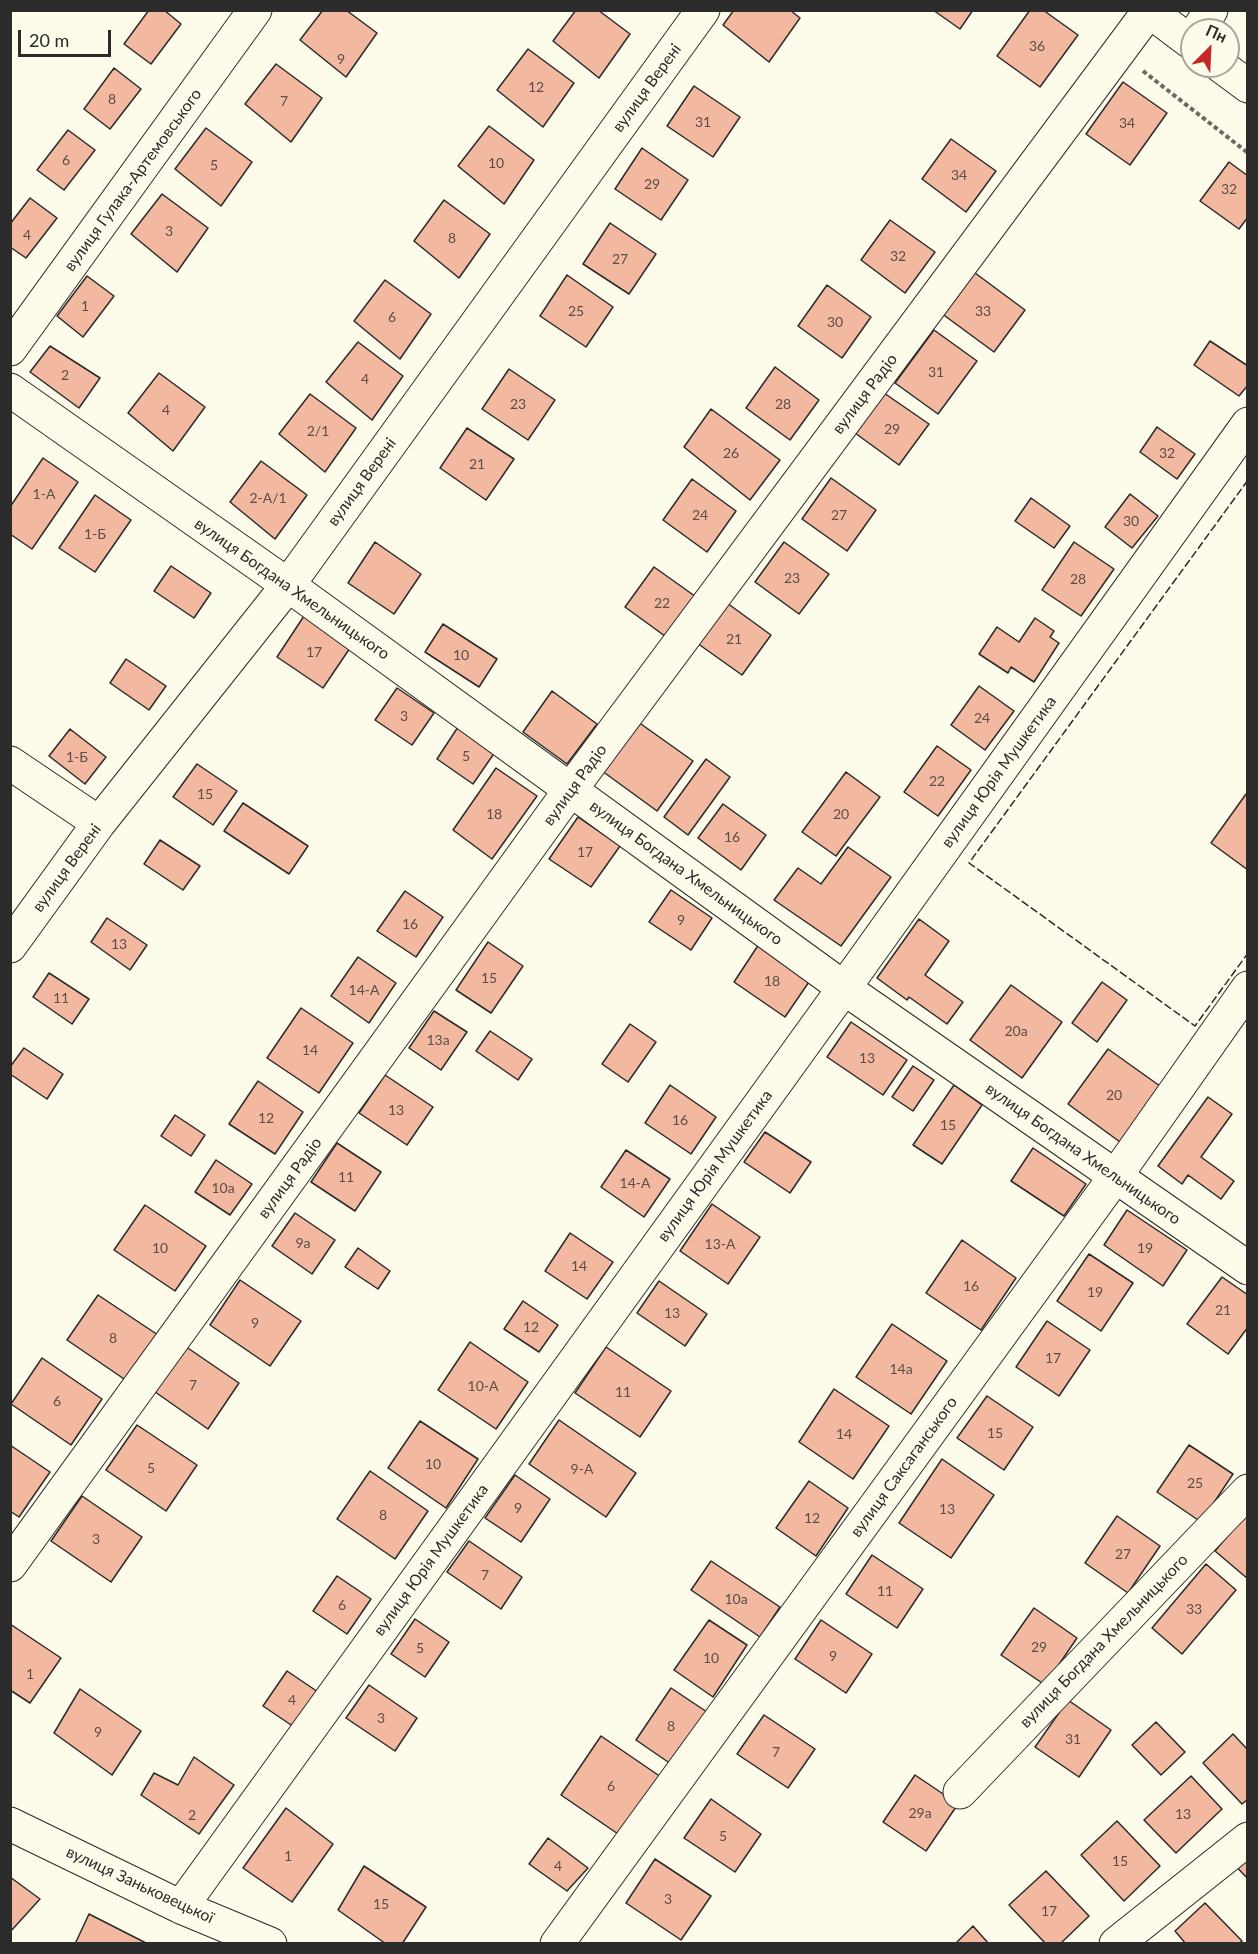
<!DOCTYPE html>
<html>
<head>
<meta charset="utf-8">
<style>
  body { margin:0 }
  #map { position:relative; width:1258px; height:1954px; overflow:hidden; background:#fdfbea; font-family:Lato,sans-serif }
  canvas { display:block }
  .frame { position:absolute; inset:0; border:12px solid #2b2b2b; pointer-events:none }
  .north { position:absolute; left:1180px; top:18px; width:60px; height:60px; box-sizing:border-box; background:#fdfbea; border:2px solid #a9a89e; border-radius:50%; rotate:24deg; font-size:16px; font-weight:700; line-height:24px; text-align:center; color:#2b2b2b }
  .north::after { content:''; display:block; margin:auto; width:21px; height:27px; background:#c62828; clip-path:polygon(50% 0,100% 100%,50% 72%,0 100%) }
  .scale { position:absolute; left:18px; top:30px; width:93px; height:27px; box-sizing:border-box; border:3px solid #2b2b2b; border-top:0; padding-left:8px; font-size:18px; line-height:21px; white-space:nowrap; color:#2b2b2b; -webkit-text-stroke:4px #fdfbea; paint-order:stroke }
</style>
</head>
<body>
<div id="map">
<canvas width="1258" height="1954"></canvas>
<div class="frame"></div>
<div class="north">Пн</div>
<div class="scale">20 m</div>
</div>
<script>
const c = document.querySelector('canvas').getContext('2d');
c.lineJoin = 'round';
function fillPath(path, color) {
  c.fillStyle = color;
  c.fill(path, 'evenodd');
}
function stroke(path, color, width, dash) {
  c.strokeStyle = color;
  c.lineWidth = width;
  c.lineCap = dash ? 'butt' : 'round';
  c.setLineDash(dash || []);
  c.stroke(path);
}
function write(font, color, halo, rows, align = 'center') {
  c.font = font + ' Lato,sans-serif';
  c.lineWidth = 4.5;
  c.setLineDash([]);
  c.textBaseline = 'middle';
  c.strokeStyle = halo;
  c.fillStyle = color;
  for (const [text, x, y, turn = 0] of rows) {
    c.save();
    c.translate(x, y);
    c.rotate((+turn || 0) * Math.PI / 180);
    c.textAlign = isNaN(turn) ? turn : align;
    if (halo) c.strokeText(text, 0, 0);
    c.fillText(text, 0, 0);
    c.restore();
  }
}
const building = new Path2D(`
  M149,10H164L181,24L151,64L124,44Z
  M323,10H346L377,33L346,77L300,40Z
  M576,10H598L630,34L599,78L553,41Z
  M734,10H790L800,18L769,62L723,25Z
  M933,10H973L960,29Z
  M1030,10H1043L1078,35L1040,87L997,56Z
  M528,49L574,83L543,127L497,90Z
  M276,64L322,98L291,142L245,104Z
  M114,68L141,89L110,129L84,109Z
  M1123,82L1167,113L1130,165L1086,134Z
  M694,86L740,117L713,157L667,126Z
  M489,126L534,160L504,204L458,166Z
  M206,128L252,162L221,206L175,169Z
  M68,130L95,150L64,190L37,170Z
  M951,139L996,171L966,212L922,179Z
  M642,148L688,180L661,220L615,189Z
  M1229,162L1248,176V217L1239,229L1200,201Z
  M162,194L208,228L177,272L131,234Z
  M30,198L57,218L26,258L10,247V224Z
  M444,200L490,234L459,278L414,241Z
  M890,220L935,252L905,293L861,260Z
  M610,223L656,254L629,294L583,264Z
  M971,270L1025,310L994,352L941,313Z
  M567,275L613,307L586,347L540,316Z
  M87,276L114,296L83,337L57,316Z
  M385,280L431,314L400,359L354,321Z
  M827,285L871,317L842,358L798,326Z
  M934,330L977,361L938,414L895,383Z
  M1210,341L1248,366V385L1239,396L1194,365Z
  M358,342L403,376L372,420L326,382Z
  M50,346L100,378L79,408L30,372Z
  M775,367L819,400L790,440L746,408Z
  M509,369L555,400L528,440L482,409Z
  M159,373L205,407L173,451L128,413Z
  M884,393L929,424L899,465L855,433Z
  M310,394L356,428L325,472L279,434Z
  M711,409L780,460L750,500L684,447Z
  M1157,427L1195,454L1177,479L1140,452Z
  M467,428L514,459L486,500L440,468Z
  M43,458L78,482L32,549L10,534V507Z
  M261,461L307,495L275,539L230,502Z
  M831,478L876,510L847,551L802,519Z
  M692,479L736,511L707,552L663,520Z
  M1130,494L1158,516L1132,548L1105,527Z
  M95,495L131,520L95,572L59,548Z
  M1031,498L1070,526L1054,548L1015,521Z
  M375,542L421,574L394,614L348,583Z
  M784,542L829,574L799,614L755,582Z
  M1074,542L1114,569L1081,616L1042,590Z
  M171,566L211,593L194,618L154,591Z
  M654,567L699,599L669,639L625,607Z
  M727,603L771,635L742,675L697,643Z
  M304,616L350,648L323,688L277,657Z
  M1035,618L1054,631L1050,637L1059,643L1034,682L1011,667L1008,673L979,654L997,627L1019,642Z
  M443,624L497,659L479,687L425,652Z
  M126,659L166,686L149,710L110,683Z
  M979,686L1014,711L985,750L951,725Z
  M397,688L434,713L412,745L375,720Z
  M552,691L597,724L567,764L523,732Z
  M634,719L693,761L657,811L598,768Z
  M458,727L495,752L473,784L437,759Z
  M70,729L106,757L85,784L49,756Z
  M937,746L971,770L938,816L904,792Z
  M706,759L730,777L688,835L664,817Z
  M197,764L237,791L213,825L173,797Z
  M496,768L537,796L492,859L453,830Z
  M846,772L880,797L836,856L802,832Z
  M1246,794L1248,795V870L1211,843Z
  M243,803L308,846L289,874L224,831Z
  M723,804L766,835L741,870L698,838Z
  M578,817L620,846L591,887L549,859Z
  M160,840L200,866L183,890L144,864Z
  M848,847L891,877L841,946L774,900L798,868L821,884Z
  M671,890L712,918L691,950L649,922Z
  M405,891L443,917L416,957L377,931Z
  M107,918L147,945L130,970L91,942Z
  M919,919L949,941L925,975L963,1002L947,1024L909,997L907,1000L877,978Z
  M488,942L523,966L491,1013L456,990Z
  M759,944L811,979L785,1017L734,982Z
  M358,957L396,983L369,1023L331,996Z
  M49,973L89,999L72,1024L33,997Z
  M1102,982L1127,1000L1097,1042L1072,1023Z
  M1011,985L1062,1022L1022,1078L970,1040Z
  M301,1008L353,1043L319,1093L267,1058Z
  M434,1011L467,1032L441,1070L409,1048Z
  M851,1022L907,1060L883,1095L827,1057Z
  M630,1024L656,1042L628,1082L602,1064Z
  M490,1031L532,1059L518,1080L476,1051Z
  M24,1048L63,1074L47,1099L10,1074V1067Z
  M1108,1049L1160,1086L1120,1142L1068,1104Z
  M913,1066L934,1080L913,1111L892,1097Z
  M385,1075L433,1107L407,1145L359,1113Z
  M258,1081L303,1112L275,1154L229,1124Z
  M670,1085L716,1117L691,1154L645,1123Z
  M954,1085L982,1105L942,1164L913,1145Z
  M1208,1097L1232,1114L1201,1157L1234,1181L1221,1199L1188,1175L1182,1184L1158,1166Z
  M175,1115L205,1135L191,1156L161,1136Z
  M765,1132L811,1162L790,1193L744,1162Z
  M337,1143L381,1172L355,1211L311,1182Z
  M1033,1148L1086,1184L1064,1216L1011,1181Z
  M626,1150L670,1179L644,1217L601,1187Z
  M216,1160L252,1184L230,1215L195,1192Z
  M712,1204L760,1237L728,1284L680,1251Z
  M145,1205L206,1246L175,1291L114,1250Z
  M1127,1210L1187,1250L1163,1286L1104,1245Z
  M295,1213L335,1240L312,1274L272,1246Z
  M570,1233L613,1262L587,1299L545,1271Z
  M962,1240L1016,1278L981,1330L926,1293Z
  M358,1248L390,1271L378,1289L345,1267Z
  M1089,1254L1133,1283L1101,1331L1057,1301Z
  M1222,1277L1248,1295V1327L1228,1354L1187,1324Z
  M240,1280L301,1321L270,1366L210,1325Z
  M659,1281L707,1314L685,1346L637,1313Z
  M98,1295L158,1335L127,1381L67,1340Z
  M523,1301L558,1325L539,1352L504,1329Z
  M1047,1321L1090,1350L1059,1396L1016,1367Z
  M892,1324L947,1361L911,1414L856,1377Z
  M179,1342L239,1383L208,1429L148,1387Z
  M470,1342L528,1382L496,1429L438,1390Z
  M606,1347L671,1391L640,1437L575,1393Z
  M42,1358L102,1399L71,1445L11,1404Z
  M834,1389L889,1426L853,1479L799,1442Z
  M987,1396L1033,1427L1004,1470L957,1438Z
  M559,1420L636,1473L606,1517L529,1464Z
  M420,1421L478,1459L446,1508L388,1468Z
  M137,1425L197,1465L166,1511L106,1470Z
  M10,1445L50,1472L19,1517L10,1511Z
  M1189,1445L1233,1474L1201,1522L1157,1492Z
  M942,1459L994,1495L951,1558L899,1523Z
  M370,1471L428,1511L395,1559L337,1519Z
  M515,1475L550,1499L521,1542L485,1518Z
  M809,1481L848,1508L816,1556L776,1528Z
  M82,1496L142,1537L111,1582L51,1541Z
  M1248,1512V1579L1215,1551Z
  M1117,1516L1160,1546L1128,1593L1085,1563Z
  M469,1541L522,1577L501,1609L447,1572Z
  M872,1555L923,1589L897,1628L846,1594Z
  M711,1561L780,1607L760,1637L691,1590Z
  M1206,1564L1236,1590L1182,1654L1152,1628Z
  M337,1576L371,1599L347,1634L313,1611Z
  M1034,1608L1077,1638L1045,1685L1001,1655Z
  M415,1619L449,1642L425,1677L391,1654Z
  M709,1620L747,1645L713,1697L674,1670Z
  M821,1620L872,1654L846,1693L795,1659Z
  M10,1624L61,1658L30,1703L10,1690Z
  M287,1671L321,1694L297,1729L263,1706Z
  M369,1685L417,1718L395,1751L346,1718Z
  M671,1688L707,1712L671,1764L636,1740Z
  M80,1689L141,1731L112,1775L54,1733Z
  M1068,1700L1111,1730L1079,1777L1035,1747Z
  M764,1715L815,1749L788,1788L737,1754Z
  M1156,1722L1185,1752L1161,1775L1132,1745Z
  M1233,1734L1248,1750V1799L1242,1804L1203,1763Z
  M601,1736L661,1777L621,1836L561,1795Z
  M194,1757L234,1785L199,1834L141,1795L154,1773L178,1785Z
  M915,1775L958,1804L926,1851L883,1822Z
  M1191,1776L1222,1809L1176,1853L1144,1820Z
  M711,1799L761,1834L735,1872L684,1838Z
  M286,1808L333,1844L292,1902L243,1868Z
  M1117,1821L1160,1866L1124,1901L1081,1855Z
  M548,1838L588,1868L567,1891L529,1864Z
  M1248,1848V1879L1229,1859Z
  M655,1859L711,1896L681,1940L626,1903Z
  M364,1866L426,1907L402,1944H386L338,1910Z
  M1046,1871L1089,1916L1060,1944H1046L1009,1905Z
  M10,1877L40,1899L10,1932Z
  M1205,1903L1242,1941L1239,1944H1186L1175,1931Z
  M89,1914L146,1943V1944H75Z
  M973,1926L989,1944H955Z`);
const path = new Path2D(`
  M1143,71L1248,153`);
const minor = new Path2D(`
  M1198,30L1211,10
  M10,349L255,10
  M10,390L288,585L844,988L1248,1268
  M10,763L99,823
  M10,946L99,823L288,585L703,10
  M10,1565L571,789L1149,11
  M960,1792L1248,1491
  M10,1824L181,1907L270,1944
  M181,1907L844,988L1248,424
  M557,1944L1115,1177L1248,988
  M1116,1944L1248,1839`);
const major = new Path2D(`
  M1148,10L1192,43
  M1221,66L1248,86`);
const fence = new Path2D(`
  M1248,480L969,863L1195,1026L1248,953`);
const numberNames = [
  ["36",1037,46],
  ["9",341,59],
  ["12",536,87],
  ["8",112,99],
  ["7",284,101],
  ["31",703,122],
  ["34",1127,123],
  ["6",66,160],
  ["10",496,163],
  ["5",214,165],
  ["34",959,175],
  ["29",652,184],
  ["32",1229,189],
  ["3",169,231],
  ["4",27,235],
  ["8",452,238],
  ["32",898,256],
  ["27",620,259],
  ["1",85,306],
  ["25",576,311],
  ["33",983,311],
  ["6",392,317],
  ["30",835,322],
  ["31",936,372],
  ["2",65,375],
  ["4",365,379],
  ["23",518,404],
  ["28",783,404],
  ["4",166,410],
  ["29",892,429],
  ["2/1",318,431],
  ["26",731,453],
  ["32",1167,453],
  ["21",477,464],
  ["1-А",44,494],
  ["2-А/1",268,498],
  ["24",700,515],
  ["27",839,515],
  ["30",1131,521],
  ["1-Б",95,534],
  ["23",792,578],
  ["28",1078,579],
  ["22",662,603],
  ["21",734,639],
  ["17",314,652],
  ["10",461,655],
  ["3",404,716],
  ["24",982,718],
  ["5",466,756],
  ["1-Б",77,757],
  ["22",937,781],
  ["15",205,794],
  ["18",494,814],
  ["20",841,814],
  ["16",732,837],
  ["17",585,852],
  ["9",681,920],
  ["16",410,924],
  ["13",119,944],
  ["15",489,978],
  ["18",772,981],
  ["14-А",364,990],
  ["11",61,998],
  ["20а",1016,1031],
  ["13а",438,1040],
  ["14",310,1050],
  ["13",867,1058],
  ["20",1114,1095],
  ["13",396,1110],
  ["12",266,1118],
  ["16",680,1120],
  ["15",948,1125],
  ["11",346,1177],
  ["14-А",635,1183],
  ["10а",223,1188],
  ["9а",303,1243],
  ["13-А",720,1244],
  ["10",160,1248],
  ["19",1145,1248],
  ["14",579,1266],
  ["16",971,1286],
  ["19",1095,1292],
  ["21",1223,1310],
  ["13",672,1313],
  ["9",255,1323],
  ["12",531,1327],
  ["8",113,1338],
  ["17",1053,1358],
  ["14а",901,1369],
  ["7",193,1385],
  ["10-А",483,1386],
  ["11",623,1392],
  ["6",57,1401],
  ["15",995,1433],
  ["14",844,1434],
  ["10",433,1464],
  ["5",151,1468],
  ["9-А",582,1469],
  ["25",1195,1483],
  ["9",518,1508],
  ["13",947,1509],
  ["8",383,1515],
  ["12",812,1518],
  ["3",96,1539],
  ["27",1123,1554],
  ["7",485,1575],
  ["11",885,1591],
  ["10а",736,1599],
  ["6",342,1605],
  ["33",1194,1609],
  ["29",1039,1647],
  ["5",420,1648],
  ["9",833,1656],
  ["10",711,1658],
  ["1",30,1674],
  ["4",292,1700],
  ["3",381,1718],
  ["8",671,1726],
  ["9",98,1732],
  ["31",1073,1739],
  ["7",776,1752],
  ["6",611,1786],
  ["29а",920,1813],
  ["13",1183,1814],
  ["2",192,1815],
  ["5",723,1836],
  ["1",288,1856],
  ["15",1120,1861],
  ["4",558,1866],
  ["3",668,1899],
  ["15",381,1904],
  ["17",1049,1911]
];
const streetNames = [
  ["вулиця Верені",647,88,-54],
  ["вулиця Гулака-Артемовського",133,180,-54],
  ["вулиця Радіо",865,394,-53],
  ["вулиця Верені",362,482,-54],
  ["вулиця Богдана Хмельницького",292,589,35],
  ["вулиця Юрія Мушкетика",999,772,-54],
  ["вулиця Радіо",575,785,-54],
  ["вулиця Верені",67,868,-54],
  ["вулиця Богдана Хмельницького",686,873,36],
  ["вулиця Богдана Хмельницького",1083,1154,35],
  ["вулиця Юрія Мушкетика",715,1166,-54],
  ["вулиця Радіо",290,1178,-54],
  ["вулиця Саксаганського",904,1467,-54],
  ["вулиця Юрія Мушкетика",431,1560,-54],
  ["вулиця Богдана Хмельницького",1104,1641,-46],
  ["вулиця Заньковецької",140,1885,25]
];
fillPath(building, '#f2b8a0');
stroke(building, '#2b2b2b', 1.5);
stroke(minor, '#2b2b2b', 35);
stroke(major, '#2b2b2b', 35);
stroke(path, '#6a6964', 4, [4.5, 3]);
stroke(minor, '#fdfbea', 33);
stroke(major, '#fdfbea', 33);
stroke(fence, '#2b2b2b', 1.5, [8, 3]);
write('14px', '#5d4e48', null, numberNames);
write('16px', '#2b2b2b', '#fdfbea', streetNames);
</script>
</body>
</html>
